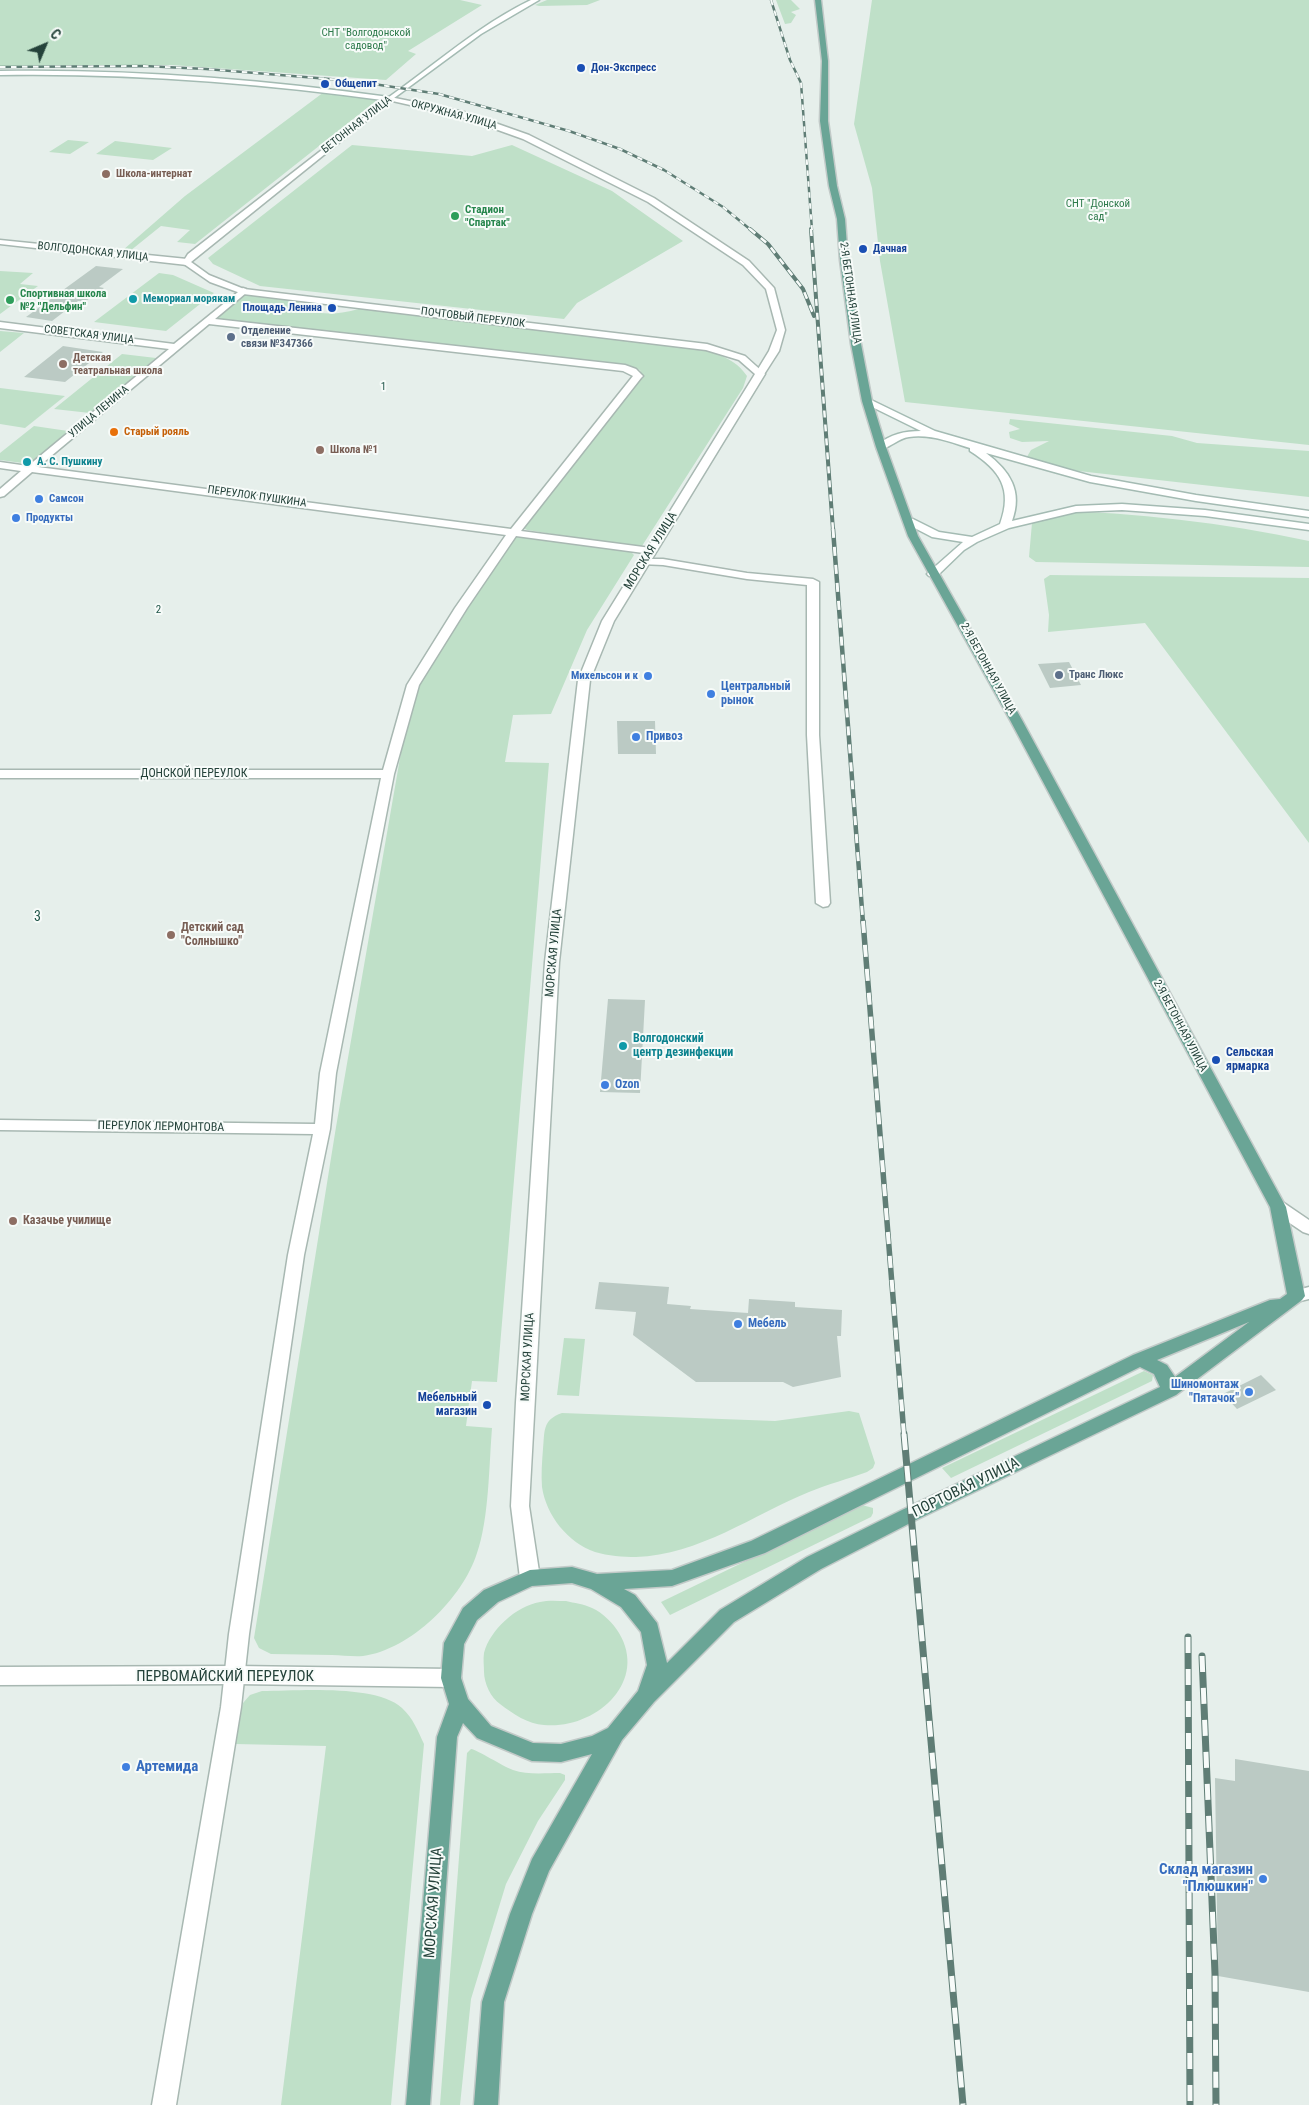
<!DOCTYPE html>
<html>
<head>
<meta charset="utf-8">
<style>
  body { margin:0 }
  #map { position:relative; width:1309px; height:2105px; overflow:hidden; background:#e6efeb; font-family:"Roboto Condensed",sans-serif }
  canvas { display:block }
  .north { position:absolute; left:20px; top:20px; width:50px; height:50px; -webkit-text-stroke:4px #f7fbf9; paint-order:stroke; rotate:45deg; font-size:14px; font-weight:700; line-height:20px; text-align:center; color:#24423a }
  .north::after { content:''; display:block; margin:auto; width:18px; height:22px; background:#24423a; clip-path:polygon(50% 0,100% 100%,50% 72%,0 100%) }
</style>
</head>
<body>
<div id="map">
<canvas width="1309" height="2105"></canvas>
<div class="north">С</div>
</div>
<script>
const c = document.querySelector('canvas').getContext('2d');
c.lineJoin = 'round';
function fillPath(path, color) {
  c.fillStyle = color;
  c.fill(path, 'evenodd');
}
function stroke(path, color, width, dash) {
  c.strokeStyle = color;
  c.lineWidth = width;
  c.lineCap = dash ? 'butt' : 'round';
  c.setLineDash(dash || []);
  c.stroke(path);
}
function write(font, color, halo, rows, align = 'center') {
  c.font = font + ' "Roboto Condensed",sans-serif';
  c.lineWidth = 4;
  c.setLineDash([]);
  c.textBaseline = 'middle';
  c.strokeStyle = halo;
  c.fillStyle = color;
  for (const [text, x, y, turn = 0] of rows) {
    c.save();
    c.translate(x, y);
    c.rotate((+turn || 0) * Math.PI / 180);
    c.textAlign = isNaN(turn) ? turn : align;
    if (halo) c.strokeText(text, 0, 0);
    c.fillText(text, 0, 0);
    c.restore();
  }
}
const green = new Path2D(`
  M0,0H460L482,5L408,51L416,54L386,80L172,65L0,66Z
  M547,0H600L587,5L539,6L535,5Z
  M776,0H791L800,9L791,12L796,15L791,23L785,24Z
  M872,0H1309V445L905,402L880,261L872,188L854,124Z
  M324,92L374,98L376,101L195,244L177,242L190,230L161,226L130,251L123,250L185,196Z
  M68,140L89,142L70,154L49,152Z
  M115,141L172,148L153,160L96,154Z
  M352,145L472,156L512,145L612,191L683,241L577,303L564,319L260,286L213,264L208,258Z
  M0,271L33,273L20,284L38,286L0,314Z
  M159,273L173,275L214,293L166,331L94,322Z
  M244,294L298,301C312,319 343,314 362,308L677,345C703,350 732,353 747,376L743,388L642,546L637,547L527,530L523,528L642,377L640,370L629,367L215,319Z
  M0,331L24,333L0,352Z
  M122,354L156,358L90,413L54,409Z
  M0,388L65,396L25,428L0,424Z
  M1010,419L1172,436L1197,443L1309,451V497L1043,467L1025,460L1031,450L1049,441L1022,442L1010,438L1009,432L1020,429L1009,424Z
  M34,426L68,431L30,464L0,460V453Z
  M1049,511C1136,512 1223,523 1309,541V567L1036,562L1029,557L1032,523Z
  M515,536L630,551L634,555L587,630L551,714L513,715L505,762L549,763L497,1382L472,1381L466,1426L492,1428C489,1465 489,1519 477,1553C463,1598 410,1650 363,1656C353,1657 342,1655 332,1655C312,1655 291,1654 271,1654L259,1648L254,1638L336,1127L413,683Z
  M1050,575L1309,578V843L1145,623L1048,632L1049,615L1044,579Z
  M564,1338L585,1339L579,1396L557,1395Z
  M1144,1371L1153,1375L1152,1381L951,1478L942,1468Z
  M849,1411L859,1413L875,1463L873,1468L867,1472C848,1479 828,1484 809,1492C753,1515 699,1555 636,1557C623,1557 608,1556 595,1552C568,1543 546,1515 542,1487C541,1474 542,1462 543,1449C545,1431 542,1420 562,1413L775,1421Z
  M862,1505L873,1508V1513L871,1517L670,1615L661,1602Z
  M566,1601C574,1603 584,1604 592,1608C603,1613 613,1623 619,1633C649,1683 594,1730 544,1725C528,1724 513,1714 500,1704C491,1698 484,1683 484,1672C484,1666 483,1659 484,1653C490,1630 516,1606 540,1602C548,1600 558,1601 566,1601Z
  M262,1691C297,1691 376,1684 402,1708C413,1718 418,1731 424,1744L391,2105H281L326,1746L235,1744L243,1703L250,1695Z
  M471,1749C478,1750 502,1766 513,1770C527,1775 545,1773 560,1773L565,1775V1780L538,1821L506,1884L471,1999L460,2105H440L467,1753Z`);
const building = new Path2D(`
  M96,266L123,269L99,287L104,288L86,301H78L52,321L26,317Z
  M63,346L103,352L65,382L24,377Z
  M1069,662L1081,685L1050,688L1038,664Z
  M617,721H655L656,754H618Z
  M608,999L645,1000L640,1093L600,1092Z
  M599,1282L669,1287L667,1304L691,1306L690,1309L748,1313L749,1299L795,1302V1307L842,1310L841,1336H837L841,1377L793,1387L783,1382H696L633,1335L636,1312L595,1309Z
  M1261,1375L1276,1390L1237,1409L1223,1394Z
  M1235,1759L1309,1771V1992L1218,1976L1215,1778L1235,1781Z`);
const minor = new Path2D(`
  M390,97L464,112L529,135L654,198L749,261L774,288L785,330L779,351L763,376L760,377L755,374L769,351L777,330L766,289L743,265L648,202L523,139L459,116L388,100L386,99Z
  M0,240L187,259L191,262L187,265L0,244Z
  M243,288L246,289V293L215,319L625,365L636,369L643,376L641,378L521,531L651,548L656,551L651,554L516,536L467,608L419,685L394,774L336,1073L330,1129L304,1255L249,1634L241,1707L176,2105H152L221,1707L229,1634L288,1255L313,1134L0,1130V1120L315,1124L320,1073L381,778H0V770H383L407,685L455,608L506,535L32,472L4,496L0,497V489L21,471L0,468V462L28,466L169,349L0,328V322L174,344ZM209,324L623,371L633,376L511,529L38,467Z
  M644,559H663L747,573L813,579L819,582V735L830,903L828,906L823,907L816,903L807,735V585L747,579L663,565L640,564L639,562L640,560Z`);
const tertiary = new Path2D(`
  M390,97L394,99L392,100L191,262L209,275L244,289L707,344L745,356L765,374L614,621L590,680L559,962L529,1506L540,1578L537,1584L530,1586L523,1584L520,1578L511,1506L516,1402L545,962L578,680L602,621L755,374L739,360L706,350L243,294L210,282L184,264L183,262L188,254Z
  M1278,1201L1284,1203L1309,1220V1234L1303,1232L1272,1211L1270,1207L1272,1203Z
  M1309,1287V1299L1296,1302L1290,1300L1287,1296L1290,1292Z
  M236,1666L451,1669L458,1672L461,1678L458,1684L451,1687L236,1684L0,1685V1667Z`);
const secondary = new Path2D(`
  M531,0H539L481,34L390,101C260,83 131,73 0,75V71C131,69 259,79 389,97C436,64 479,25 531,0Z
  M867,398L935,431L1091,476L1196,495L1309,511V517L1196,501L1090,482L986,453C1010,471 1023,491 1012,521L1076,506L1122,504L1205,510L1309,524V530L1205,516L1122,510L1076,512L1009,528L977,542L964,550L937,576H929L927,574L929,572L963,542L932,537L905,523L904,521L905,519H913L939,532L972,537L1000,524C1013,489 1000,470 970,451V448C950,442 930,434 909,437C898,438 887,451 877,449V445C891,434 904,431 921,431L864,403V399Z`);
const primary = new Path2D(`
  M815,0H821L828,61V121L837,186L845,219L848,260L861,344L872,401L886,447L918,536L1022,720L1286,1207L1305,1296L1302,1300L1176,1395L918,1519L821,1569L734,1622L654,1702L622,1740L549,1871L532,1914L504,2002L498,2105H474L482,2002L510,1914L532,1859L592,1754L561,1762L532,1761L477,1738L463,1723L457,1737L430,2105H406L437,1737L449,1704L441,1678L444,1643L463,1608L484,1590L530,1570L572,1567L597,1574L672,1570L751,1541L1133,1355L1270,1300L1280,1299L1287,1294L1270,1207L1010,720L908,536L876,447L862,401L851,344L840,260L837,219L829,186L820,121L822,61ZM1249,1322L1175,1377L1167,1365L1157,1360ZM1140,1367L1154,1374L1160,1387L904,1509L807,1557L720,1610L667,1663L657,1623L635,1595L624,1589L672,1586L765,1553ZM572,1583L591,1589L621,1607L641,1632L647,1665L638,1691L608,1728L592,1736L561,1744L533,1743L491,1726L468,1699L461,1678L464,1644L477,1620L498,1602L532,1586Z`);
const railFar4 = new Path2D(`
  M771,0L790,60L801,83L812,230
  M0,67L144,66L206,69L354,81L439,94L569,131L620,149L664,170L723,207L751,230`);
const railFar3 = new Path2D(`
  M750,229L768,244L803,289L814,316
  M811,229L833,530`);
const railFar2 = new Path2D(`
  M833,529L863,923`);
const railFar1 = new Path2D(`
  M863,921L904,1435`);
const rail = new Path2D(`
  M904,1434L963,2105
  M1188,1637L1190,2105
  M1202,1656L1215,1974L1216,2105`);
const markers = [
  [581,68,5,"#1a4fb4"],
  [325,84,5,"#1a4fb4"],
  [106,174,5,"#8d6e63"],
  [455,216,5,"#2e9e5b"],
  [863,249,5,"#1a4fb4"],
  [133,299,5,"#0f9aa8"],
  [10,300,5,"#2e9e5b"],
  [332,308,5,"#1a4fb4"],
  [231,337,5,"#5c6f8a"],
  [63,364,5,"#8d6e63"],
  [114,432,5,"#e8710a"],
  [320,450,5,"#8d6e63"],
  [27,462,5,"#0f9aa8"],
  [39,499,5,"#3f7fe0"],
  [16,518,5,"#3f7fe0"],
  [1059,675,5,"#5c6f8a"],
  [648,676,5,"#3f7fe0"],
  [711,694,5,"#3f7fe0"],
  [636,737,5,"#3f7fe0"],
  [171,935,5,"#8d6e63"],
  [623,1046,5,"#0f9aa8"],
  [1216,1060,5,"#1a4fb4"],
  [605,1085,5,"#3f7fe0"],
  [13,1221,5,"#8d6e63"],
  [738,1324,5,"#3f7fe0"],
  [1249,1392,5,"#3f7fe0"],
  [487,1405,5,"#1a4fb4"],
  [126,1767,5,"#3f7fe0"],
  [1263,1879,5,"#3f7fe0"]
];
const farParknames = [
  ["СНТ \"Волгодонской",366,33],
  ["садовод\"",366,46],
  ["СНТ \"Донской",1098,204],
  ["сад\"",1098,217]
];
const farTransitnames = [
  ["Дон-Экспресс",591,68],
  ["Общепит",335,84],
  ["Дачная",873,249],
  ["Площадь Ленина",322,308,"right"]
];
const farStreetnames = [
  ["ОКРУЖНАЯ УЛИЦА",454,115,15],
  ["БЕТОННАЯ УЛИЦА",357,125,-38],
  ["ВОЛГОДОНСКАЯ УЛИЦА",93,252,6],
  ["2-Я БЕТОННАЯ УЛИЦА",850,293,82],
  ["ПОЧТОВЫЙ ПЕРЕУЛОК",473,318,7],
  ["СОВЕТСКАЯ УЛИЦА",89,335,7],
  ["УЛИЦА ЛЕНИНА",99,412,-40],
  ["ПЕРЕУЛОК ПУШКИНА",257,497,8],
  ["2-Я БЕТОННАЯ УЛИЦА",988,669,61],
  ["2-Я БЕТОННАЯ УЛИЦА",1180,1026,62]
];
const farEducationnames = [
  ["Школа-интернат",116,174],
  ["Детская",73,358],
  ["театральная школа",73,371],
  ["Школа №1",330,450]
];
const farLeisurenames = [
  ["Стадион",465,210],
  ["\"Спартак\"",465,223],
  ["Спортивная школа",20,294],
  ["№2 \"Дельфин\"",20,307]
];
const farCulturenames = [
  ["Мемориал морякам",143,299],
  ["А. С. Пушкину",37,462]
];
const farServicenames = [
  ["Отделение",241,331],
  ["связи №347366",241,344],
  ["Транс Люкс",1069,675]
];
const farNeighbourhoodnames = [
  ["1",384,387],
  ["2",159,610]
];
const farFoodnames = [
  ["Старый рояль",124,432]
];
const farShopnames = [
  ["Самсон",49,499],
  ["Продукты",26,518],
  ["Михельсон и к",638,676,"right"]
];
const streetNames = [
  ["МОРСКАЯ УЛИЦА",651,551,-58],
  ["ДОНСКОЙ ПЕРЕУЛОК",194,774],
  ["МОРСКАЯ УЛИЦА",554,953,-85],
  ["ПЕРЕУЛОК ЛЕРМОНТОВА",161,1127,1],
  ["МОРСКАЯ УЛИЦА",528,1357,-87]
];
const shopNames = [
  ["Центральный",721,687],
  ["рынок",721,701],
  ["Привоз",646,737],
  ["Ozon",615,1085],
  ["Мебель",748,1324],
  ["Шиномонтаж",1239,1385,"right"],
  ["\"Пятачок\"",1239,1399,"right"]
];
const educationNames = [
  ["Детский сад",181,928],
  ["\"Солнышко\"",181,942],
  ["Казачье училище",23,1221]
];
const cultureNames = [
  ["Волгодонский",633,1039],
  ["центр дезинфекции",633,1053]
];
const transitNames = [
  ["Сельская",1226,1053],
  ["ярмарка",1226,1067],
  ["Мебельный",477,1398,"right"],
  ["магазин",477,1412,"right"]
];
const neighbourhoodNames = [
  ["3",38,917]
];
const nearStreetnames = [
  ["ПОРТОВАЯ УЛИЦА",966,1488,-26],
  ["ПЕРВОМАЙСКИЙ ПЕРЕУЛОК",225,1677],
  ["МОРСКАЯ УЛИЦА",434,1903,-86]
];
const nearShopnames = [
  ["Артемида",136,1767],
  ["Склад магазин",1253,1870,"right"],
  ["\"Плюшкин\"",1253,1887,"right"]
];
fillPath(green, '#bfe0c8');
fillPath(building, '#bbcac4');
stroke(minor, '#a8b8b2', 3);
stroke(tertiary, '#a8b8b2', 3);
stroke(secondary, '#a4bbb3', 3);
stroke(primary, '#c2cac8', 3);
fillPath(minor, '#fff');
fillPath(tertiary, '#fff');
fillPath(secondary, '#fff');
fillPath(primary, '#6aa596');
stroke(railFar4, '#5f7d75', 2.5);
stroke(railFar3, '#5f7d75', 4);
stroke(railFar2, '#5f7d75', 4.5);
stroke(railFar1, '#5f7d75', 5.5);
stroke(rail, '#5f7d75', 7);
stroke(railFar4, '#f7fbf9', 2, [5.5]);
stroke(railFar3, '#f7fbf9', 2.5, [7]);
stroke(railFar2, '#f7fbf9', 3, [9]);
stroke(railFar1, '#f7fbf9', 4, [12]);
stroke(rail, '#f7fbf9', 5, [16]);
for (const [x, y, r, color] of markers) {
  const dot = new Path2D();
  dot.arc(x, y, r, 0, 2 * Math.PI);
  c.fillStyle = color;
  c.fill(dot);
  stroke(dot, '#f7fbf9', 2);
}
write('11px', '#2d7a4b', '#f7fbf9', farParknames);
write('bold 11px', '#164399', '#f7fbf9', farTransitnames, 'left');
write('11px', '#24423a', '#f7fbf9', farStreetnames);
write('bold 11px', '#785e54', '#f7fbf9', farEducationnames, 'left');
write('bold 11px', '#27864d', '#f7fbf9', farLeisurenames, 'left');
write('bold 11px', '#0d838f', '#f7fbf9', farCulturenames, 'left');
write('bold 11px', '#4e5e75', '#f7fbf9', farServicenames, 'left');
c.letterSpacing = '1px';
write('11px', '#1f5548', '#f7fbf9', farNeighbourhoodnames);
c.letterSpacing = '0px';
write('bold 11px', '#c56008', '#f7fbf9', farFoodnames, 'left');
write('bold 11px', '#366cbe', '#f7fbf9', farShopnames, 'left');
write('12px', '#24423a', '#f7fbf9', streetNames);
write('bold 12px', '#366cbe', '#f7fbf9', shopNames, 'left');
write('bold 12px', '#785e54', '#f7fbf9', educationNames, 'left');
write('bold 12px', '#0d838f', '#f7fbf9', cultureNames, 'left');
write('bold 12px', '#164399', '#f7fbf9', transitNames, 'left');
c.letterSpacing = '1px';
write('14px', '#1f5548', '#f7fbf9', neighbourhoodNames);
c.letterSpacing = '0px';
write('15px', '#24423a', '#f7fbf9', nearStreetnames);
write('bold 15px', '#366cbe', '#f7fbf9', nearShopnames, 'left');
</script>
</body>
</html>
